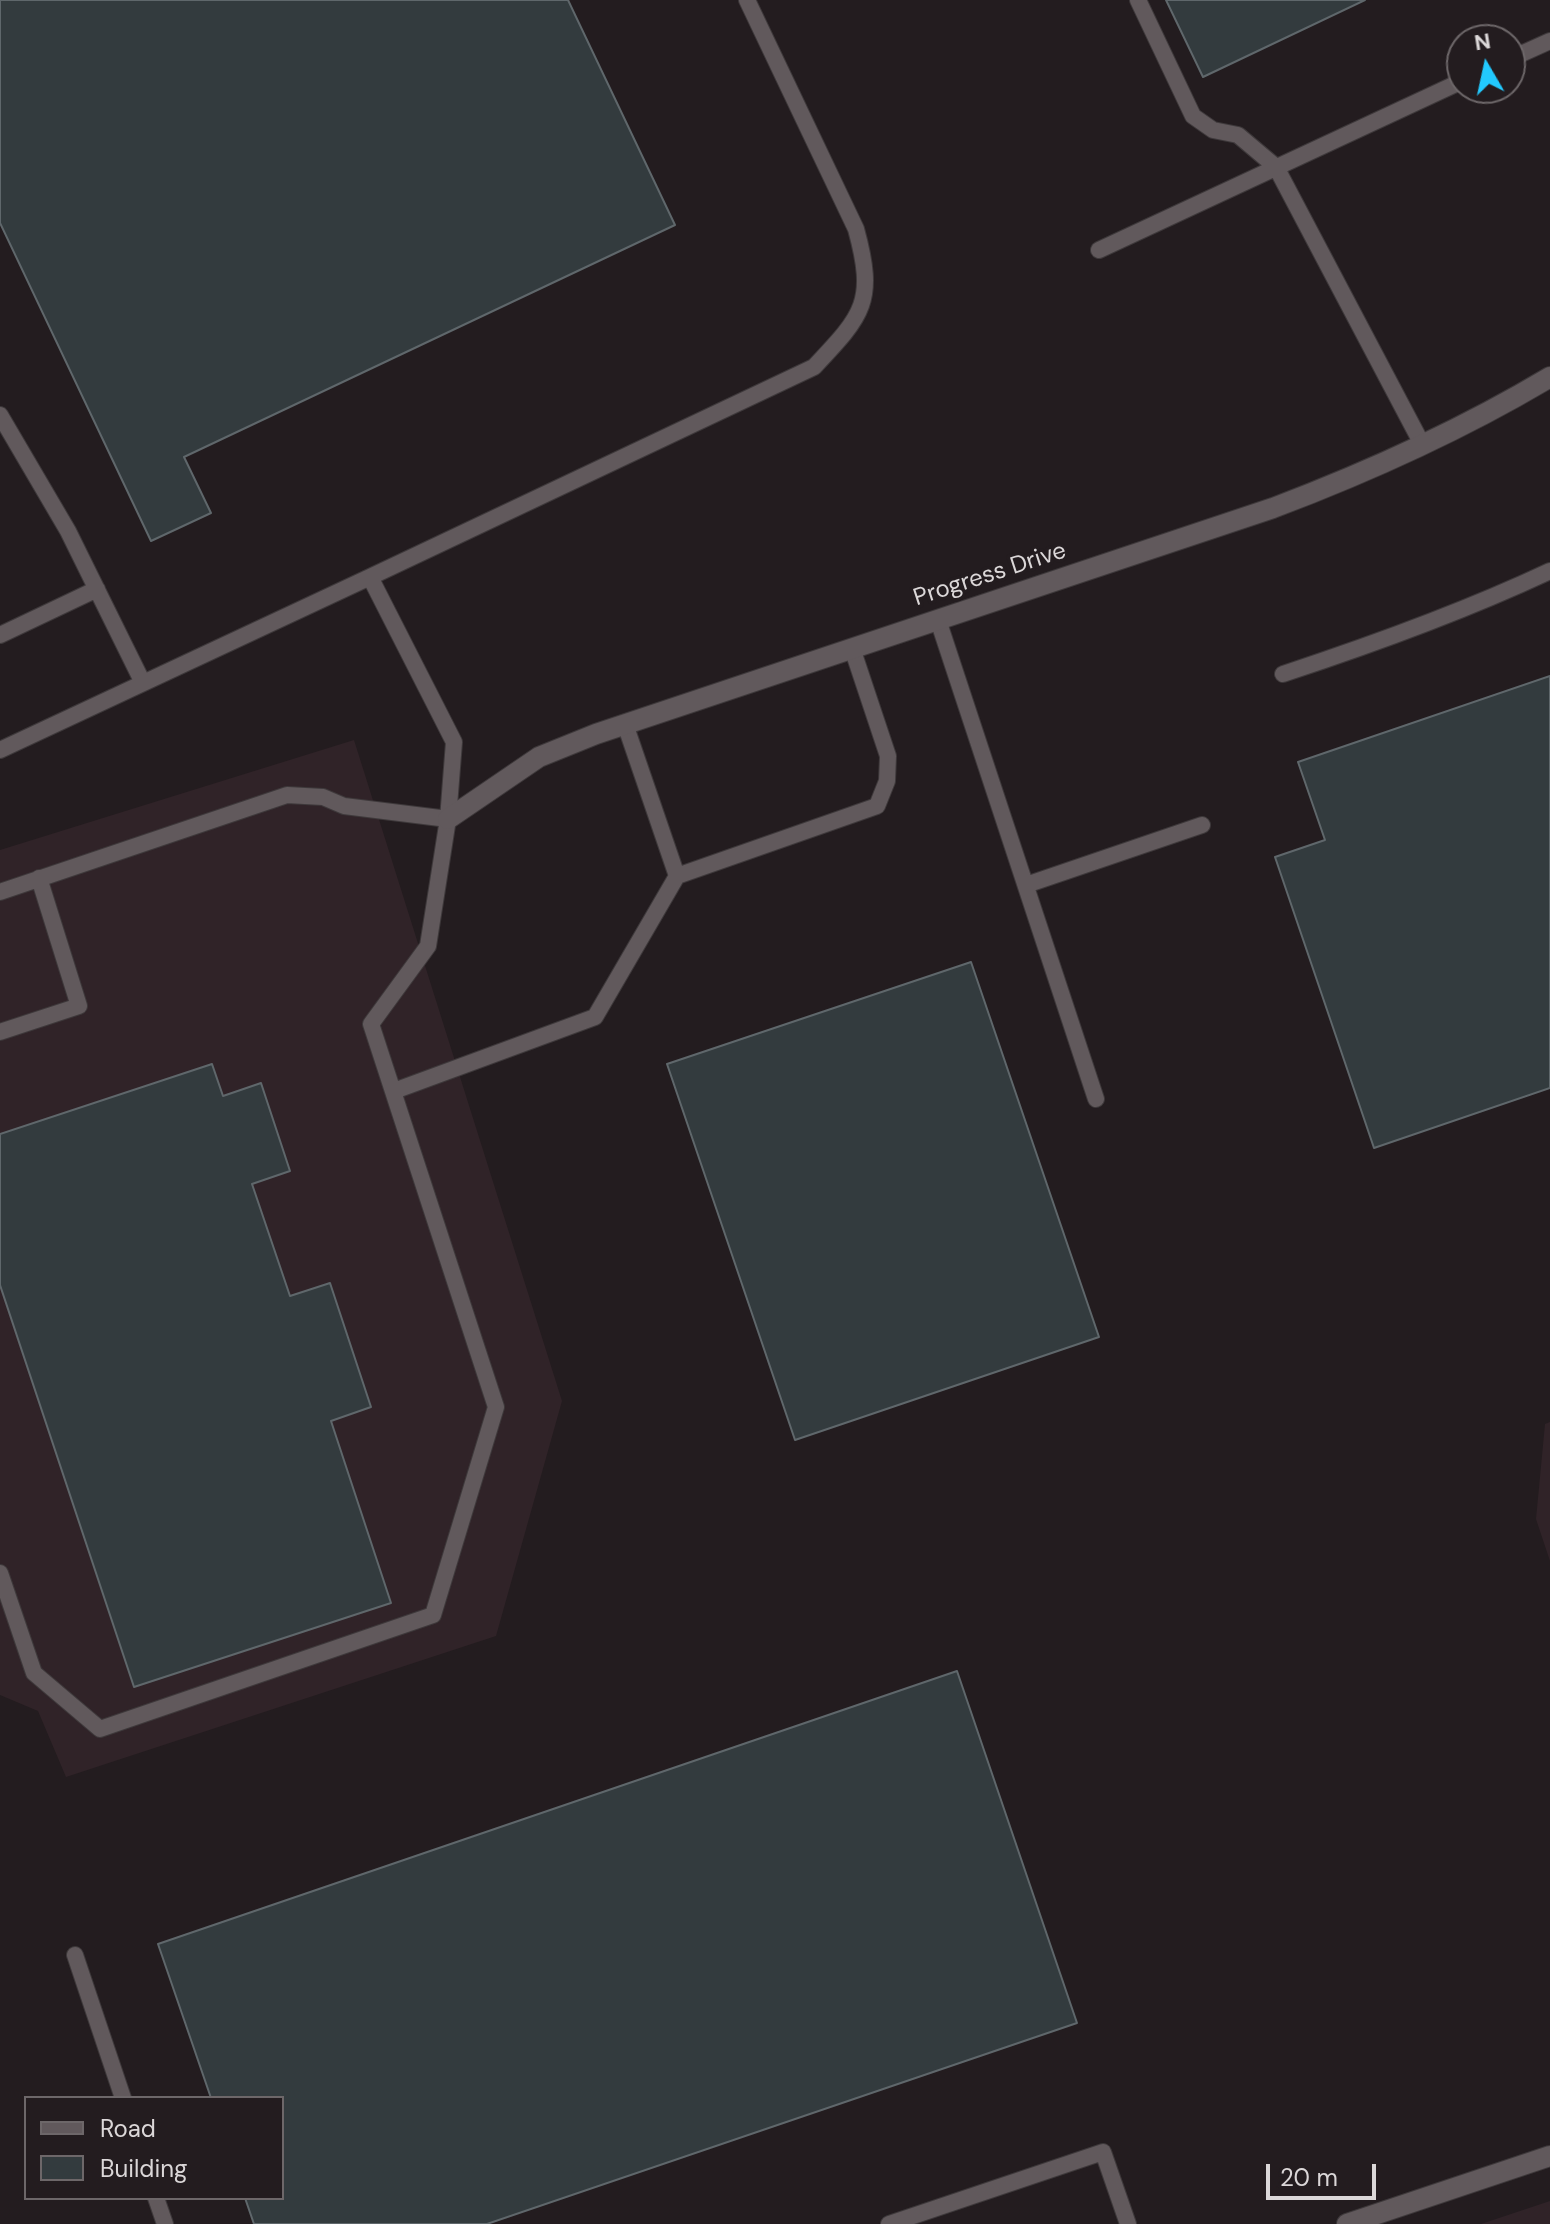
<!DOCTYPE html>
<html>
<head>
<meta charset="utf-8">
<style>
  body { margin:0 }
  #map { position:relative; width:1550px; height:2224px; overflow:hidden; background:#231c1f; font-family:"DM Sans",sans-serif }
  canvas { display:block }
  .legend { position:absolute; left:24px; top:2096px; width:260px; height:104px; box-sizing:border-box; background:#231c1f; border:2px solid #6d6769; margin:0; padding:10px 14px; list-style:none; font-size:24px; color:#dbd7d8 }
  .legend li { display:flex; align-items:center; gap:16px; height:40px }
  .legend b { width:40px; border:2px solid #6d6769 }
  .north { position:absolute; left:1446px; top:24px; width:80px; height:80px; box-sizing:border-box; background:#231c1f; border:2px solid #6d6769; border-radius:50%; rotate:351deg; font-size:22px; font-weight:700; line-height:32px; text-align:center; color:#dbd7d8 }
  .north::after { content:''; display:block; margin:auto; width:28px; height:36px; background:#22c9fe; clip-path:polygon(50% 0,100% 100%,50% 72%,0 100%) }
  .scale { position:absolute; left:1266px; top:2164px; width:110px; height:36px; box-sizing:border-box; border:4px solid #dbd7d8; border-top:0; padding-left:10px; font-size:24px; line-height:28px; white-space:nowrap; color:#dbd7d8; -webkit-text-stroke:6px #231c1f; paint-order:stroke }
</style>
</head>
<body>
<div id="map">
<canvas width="1550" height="2224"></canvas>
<ul class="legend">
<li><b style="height:10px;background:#61595c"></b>Road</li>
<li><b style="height:22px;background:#333b3e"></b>Building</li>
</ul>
<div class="north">N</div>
<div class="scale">20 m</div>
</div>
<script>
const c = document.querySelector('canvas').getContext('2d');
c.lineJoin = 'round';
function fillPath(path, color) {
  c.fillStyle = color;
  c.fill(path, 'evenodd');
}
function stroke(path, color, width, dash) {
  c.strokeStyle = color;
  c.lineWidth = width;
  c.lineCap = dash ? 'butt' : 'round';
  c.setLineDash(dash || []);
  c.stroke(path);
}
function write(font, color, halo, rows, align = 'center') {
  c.font = font + ' "DM Sans",sans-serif';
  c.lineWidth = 7;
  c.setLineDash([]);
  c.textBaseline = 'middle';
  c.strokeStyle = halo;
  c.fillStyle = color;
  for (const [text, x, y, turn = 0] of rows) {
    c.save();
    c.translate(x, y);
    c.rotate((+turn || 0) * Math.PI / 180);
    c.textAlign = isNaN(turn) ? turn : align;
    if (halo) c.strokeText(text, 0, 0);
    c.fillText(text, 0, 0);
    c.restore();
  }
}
const built = new Path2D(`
  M354,740L562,1401L496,1636L66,1777L38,1711L0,1695V850Z
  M1550,1422V1561L1536,1519L1545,1424Z
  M1550,2201V2224H1481Z`);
const building = new Path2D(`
  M0,0H568L675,225L184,457L211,513L151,541L0,223Z
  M1166,0H1365L1203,77Z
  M1550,676V1088L1374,1148L1275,857L1325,840L1298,762Z
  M971,962L1099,1337L795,1440L667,1064Z
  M212,1064L223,1096L261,1083L290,1171L252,1184L290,1296L330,1283L371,1407L331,1421L391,1603L134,1687L0,1285V1134Z
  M957,1671L1077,2023L487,2224H254L245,2198H282V2098H211L158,1944Z`);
const service = new Path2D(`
  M1138,0L1193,116L1213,130L1238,135L1276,167L1422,444
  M1510,59L1550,41
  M1099,250L1462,81
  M0,415L68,531L143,683
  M370,577L814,367C863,315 876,302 856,229L747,0
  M938,620L1096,1099
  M0,635L97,589
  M1283,674C1374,644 1463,612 1550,571
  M625,724L677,876L877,806L887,781L888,756L852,648
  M0,750L370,577L454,742L448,819L428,946L371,1024L496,1407L433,1615L100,1729L34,1673L0,1573
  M1026,885L1202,825
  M0,892L287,795L323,797L344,806L448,819
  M0,1032L79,1006L39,878
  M394,1091L595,1017L677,876
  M75,1955L123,2098
  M156,2198L165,2224
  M889,2224L1103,2152L1128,2224`);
const minor = new Path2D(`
  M448,819L539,757L596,734L1273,508C1368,472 1463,429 1550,377
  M1347,2224L1550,2156`);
const streetNames = [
  ["Progress Drive",990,575,-18]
];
fillPath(built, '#302328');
fillPath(building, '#333b3e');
stroke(building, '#5f676b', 2);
stroke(service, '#3e393b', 18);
stroke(minor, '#3e393b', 22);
stroke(service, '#61595c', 16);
stroke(minor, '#61595c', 20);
write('24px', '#dbd7d8', '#231c1f', streetNames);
</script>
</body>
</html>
